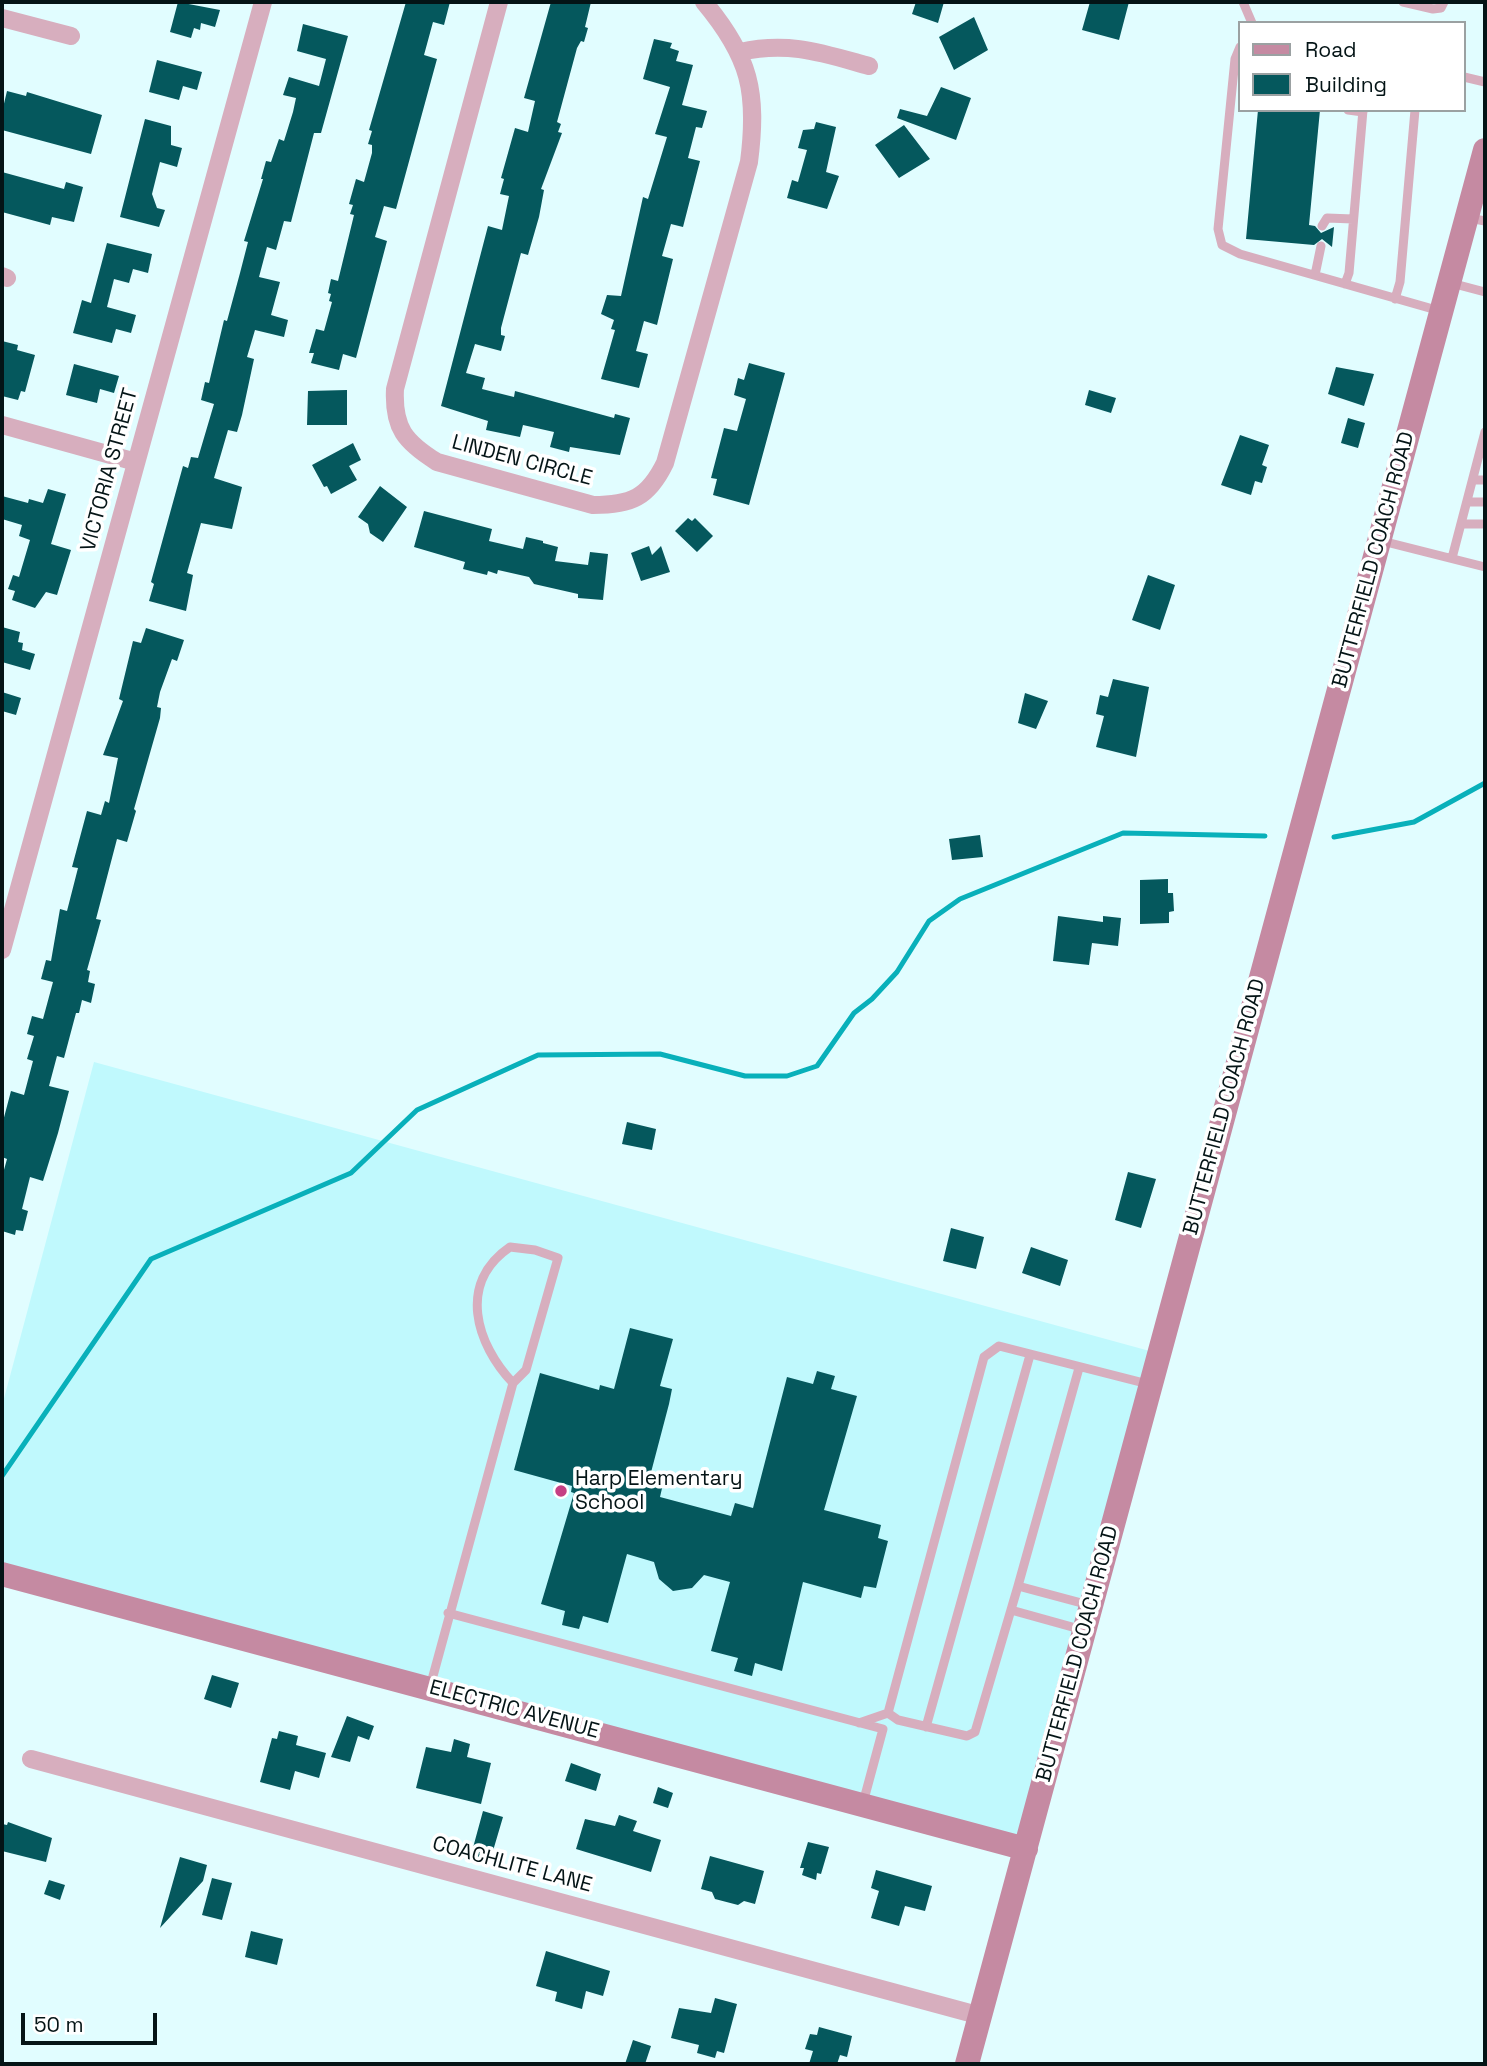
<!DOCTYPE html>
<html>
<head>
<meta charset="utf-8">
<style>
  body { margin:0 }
  #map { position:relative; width:1487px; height:2066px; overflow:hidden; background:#e1fdff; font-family:"Space Grotesk",sans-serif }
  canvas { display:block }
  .frame { position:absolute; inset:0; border:4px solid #041416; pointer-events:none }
  .legend { position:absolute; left:1238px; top:21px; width:228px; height:91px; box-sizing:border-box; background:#fff; border:2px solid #9ba1a2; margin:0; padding:9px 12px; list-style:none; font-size:21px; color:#041416 }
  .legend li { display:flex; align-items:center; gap:14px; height:35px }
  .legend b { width:35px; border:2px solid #9ba1a2 }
  .scale { position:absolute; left:21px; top:2013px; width:136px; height:32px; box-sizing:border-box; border:4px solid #041416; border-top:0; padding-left:9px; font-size:21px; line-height:24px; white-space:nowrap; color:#041416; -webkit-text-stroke:5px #fff; paint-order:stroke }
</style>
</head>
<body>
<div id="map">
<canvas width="1487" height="2066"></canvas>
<div class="frame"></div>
<ul class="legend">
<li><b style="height:9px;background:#c58aa2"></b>Road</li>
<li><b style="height:19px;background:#05585d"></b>Building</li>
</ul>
<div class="scale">50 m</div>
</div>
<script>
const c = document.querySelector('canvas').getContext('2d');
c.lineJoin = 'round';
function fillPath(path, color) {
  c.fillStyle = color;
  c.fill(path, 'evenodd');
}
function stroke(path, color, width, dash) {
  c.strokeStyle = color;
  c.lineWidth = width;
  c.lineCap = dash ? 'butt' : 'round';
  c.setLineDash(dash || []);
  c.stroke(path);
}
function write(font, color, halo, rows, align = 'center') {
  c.font = font + ' "Space Grotesk",sans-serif';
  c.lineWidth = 7;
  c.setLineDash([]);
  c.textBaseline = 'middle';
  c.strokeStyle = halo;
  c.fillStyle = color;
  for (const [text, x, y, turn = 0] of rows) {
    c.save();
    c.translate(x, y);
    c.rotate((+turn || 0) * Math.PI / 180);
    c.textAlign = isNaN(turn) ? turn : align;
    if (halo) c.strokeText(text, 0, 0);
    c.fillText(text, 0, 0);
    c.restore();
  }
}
const built = new Path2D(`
  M94,1062L1157,1353L1026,1849L2,1574V1406Z`);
const stream = new Path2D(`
  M1334,837L1414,822L1485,783
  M2,1476L151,1259L351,1173L417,1110L538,1055L660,1054L745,1076H787L817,1066L854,1013L872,999L897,972L929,921L960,899L1123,833L1265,836`);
const building = new Path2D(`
  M178,2L220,10L215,27L201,23L200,30L194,28L191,38L170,32Z
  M406,2H450L444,25L433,22L424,55L437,59L396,209L384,206L375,237L387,241L356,358L343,354L339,370L311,363L314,353H309L316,329L324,331L332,302L329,301L331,294L328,293L331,279L338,281L354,215L350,214L353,205L349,204L356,179L364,182L372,153V145L368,144L372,131L369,130Z
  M551,2H591L585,27L588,28L584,42L581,41L577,48L557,122L561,124L558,132L562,133L541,189L544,190L539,217L528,255L521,253L501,328V335L505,336L501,351L475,344L466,373L485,378L482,389L514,397L515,391L614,418L615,414L630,418L620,455L570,447L569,452L550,447L554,432L523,425L520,437L486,430L488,421L441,406L488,226L502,230L509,196L500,194L504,179L501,178L515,128L528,132L535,101L524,98Z
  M916,2H944L938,23L912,14Z
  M1090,2H1129L1119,40L1082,30Z
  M974,17L988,50L954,70L939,37Z
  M303,24L348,36L321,133H314L291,222L284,221L276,250L267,247L259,277L280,282L271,315L288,320L284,337L255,330L247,357L254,359L242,415L237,432L228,430L214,478L242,487L232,529L201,523L187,573L193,575L186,611L149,601L154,584L151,582L183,466L188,468L191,457L198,458L214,404L201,400L205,382L209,383L224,320L227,321L240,273L248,242L244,241L263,179H261L266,161L271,162L279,139L284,141L293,112L296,98L283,95L289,77L319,86L326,59L297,51Z
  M654,39L672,43L670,48L679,51L676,61L693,65L682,105L707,111L702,128L696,127L688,158L700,161L683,227L671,224L662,256L673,259L657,325L644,321L636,351L648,354L639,388L601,379L615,330L611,329L614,320L601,314L607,295L621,296L643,197L648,199L667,137L655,134L670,87L643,79Z
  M157,60L202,72L197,90L183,86L179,100L149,92Z
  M941,87L971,98L956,140L897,118L900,109L927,116Z
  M7,91L26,96L27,92L102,115L91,154L2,130V112Z
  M1258,110H1320L1309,225L1315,226L1321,233L1334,227L1332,247L1322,239L1314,245L1246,239Z
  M145,119L171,126V145L182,148L177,167L160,162L152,194L157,208L165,210L159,227L120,217Z
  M816,122L836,127L826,172L839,176L827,209L787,198L792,180L798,182L807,150L798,148L803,130L814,129Z
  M904,125L930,159L899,178L875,145Z
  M2,172L64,189L66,182L83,187L74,222L52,217L50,225L2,212Z
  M107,243L152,254L148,273L133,269L129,283L114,279L107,307L136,315L131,333L116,329L112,343L73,333L82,300L91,303Z
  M2,341L18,345L17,350L35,355L25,392L21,391L18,400L2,396Z
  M749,363L785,373L749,505L713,495L717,479L711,478L724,428L737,431L746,399L734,395L738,378L744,380Z
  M74,364L119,376L114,393L100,389L97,403L66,395Z
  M1336,367L1374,374L1364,406L1328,394Z
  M347,390V425H307L308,391Z
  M1089,390L1116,398L1111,413L1085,405Z
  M1348,418L1365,423L1358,448L1341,443Z
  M1240,435L1269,445L1262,465L1267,467L1262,483L1255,481L1251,495L1221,485Z
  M353,443L361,460L349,466L357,480L331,494L327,486L324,487L312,465Z
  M380,486L407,507L383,542L370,533L368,524L358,517Z
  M48,489L66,494L51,544L71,550L57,595L46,592L35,608L12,600L15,591L8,589L13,575L19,577L30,540L19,536L22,525L2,519V496L28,503L29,499L43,503Z
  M424,511L492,529L489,541L523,549L526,537L543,541V543L558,547L555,561L588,565L590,552L608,554L603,600L578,598V594L534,584L529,577L498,570L497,574L488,571L487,575L463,569L465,562L414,547Z
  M688,518L692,521L695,518L713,536L697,552L675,531Z
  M649,546L652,555L661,546L670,572L641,581L631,553Z
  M1148,575L1175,585L1160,630L1132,620Z
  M2,627L20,632L18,642L23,643L22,650L35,654L30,670L2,662Z
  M146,628L184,640L177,661L172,659L160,692L157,707L161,708L160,718L134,809L136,811L127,842L117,839L96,919L101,920L87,970L90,971L88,982L95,984L91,1003L82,1000L79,1013H76L64,1058L57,1056L49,1086L69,1091L58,1133L43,1181L30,1177L22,1209L28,1211L23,1231L16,1230L15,1235L2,1231V1177L7,1159L2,1157V1125L11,1091L24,1095L33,1061L27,1059L34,1036L27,1034L32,1016L43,1019L53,982L41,979L46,960L51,961L60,909L67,911L78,868L72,867L87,811L101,815L105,801L109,803L118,758L103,755L123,701L119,699L133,641L141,643Z
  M1113,679L1149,687L1136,757L1096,747L1104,716L1096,714L1100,695L1108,697Z
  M2,692L21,698L16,715L2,711Z
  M1025,693L1048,701L1036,729L1018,723Z
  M980,835L983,857L952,860L949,839Z
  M1168,879V893H1173L1174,911L1169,912V923L1140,924V880Z
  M1058,916L1103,922V916L1121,918L1118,946L1092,943L1089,965L1053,961Z
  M627,1122L656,1129L652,1150L622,1144Z
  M1128,1172L1156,1179L1141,1228L1115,1220Z
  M951,1228L984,1237L976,1269L943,1261Z
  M1031,1247L1068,1260L1060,1286L1022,1273Z
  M630,1328L673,1339L660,1386L672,1389L669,1404L649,1480L663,1484L660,1497L731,1516L735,1503L753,1508L787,1377L813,1384L817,1371L835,1376L831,1389L857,1396L824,1510L881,1525L878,1538L888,1541L876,1588L864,1586L861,1598L803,1582L782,1671L755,1663L752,1676L734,1671L738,1658L711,1651L730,1582L704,1575L692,1588L673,1591L659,1579L654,1562L627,1554L608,1623L583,1616L579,1629L562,1625L565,1611L541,1604L574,1493L571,1492L572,1486L514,1470L540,1373L599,1390L600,1385L614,1389Z
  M212,1675L239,1683L231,1708L204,1699Z
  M347,1716L374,1726L369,1740L358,1736L350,1762L331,1757Z
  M279,1731L298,1736L296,1745L326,1753L319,1778L295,1771L290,1790L260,1782L272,1738L277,1739Z
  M454,1739L470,1744L467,1757L491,1763L481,1804L416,1788L426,1747L451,1752Z
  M571,1763L601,1774L596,1791L565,1781Z
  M658,1787L673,1793L668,1808L653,1803Z
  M483,1811L503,1817L490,1861L471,1855Z
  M619,1815L637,1821L633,1831L661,1840L651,1872L576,1849L585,1819L615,1826Z
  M8,1822L52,1838L46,1862L2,1851V1824L7,1825Z
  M808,1842L829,1847L821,1874L817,1873L816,1880L802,1875L804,1868H800Z
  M710,1856L764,1871L755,1904L744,1901L738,1905L715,1899L712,1892L701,1889Z
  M180,1857L207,1865L203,1881L160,1928Z
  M876,1870L932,1886L925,1911L905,1906L899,1926L871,1918L879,1891L871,1888Z
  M212,1878L232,1883L222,1920L202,1915Z
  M49,1880L65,1885L60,1900L44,1894Z
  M251,1931L283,1939L277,1965L245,1957Z
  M546,1951L610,1971L603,1996L586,1991L582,2009L555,2001L557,1992L536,1986Z
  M715,1998L737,2004L724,2053L717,2051L715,2058L697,2053L699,2045L671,2038L679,2008L711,2013Z
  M819,2027L852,2036L847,2057L840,2055L837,2064H809L813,2051L805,2049L810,2034L817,2035Z
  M633,2040L651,2046L645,2064H625Z`);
const lane = new Path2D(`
  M1243,2L1252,23
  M1403,2L1433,9L1441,8L1444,2
  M1240,47L1235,59L1218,229L1222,245L1240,254L1440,311
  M1464,77L1485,82
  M1348,110L1363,112
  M1469,218L1485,221
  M1322,226L1327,218L1353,219
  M1315,275L1321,246
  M1451,283L1485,292
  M1345,284L1349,273L1363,110
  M1395,299L1400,282L1415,110
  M1473,480H1485
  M1467,502H1485
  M1461,524H1482
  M1382,541L1485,567
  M1452,558L1485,432
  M1079,1368L1018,1586L1089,1605
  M1011,1610L1083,1630
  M448,1613L883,1729L863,1803
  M430,1687L513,1383L526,1370L558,1258L535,1250L510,1247C457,1283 476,1344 513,1383
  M888,1713L984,1357L999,1346L1148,1384
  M888,1713L898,1720L967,1736L975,1732L1018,1586
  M859,1723L888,1713
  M926,1727L1030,1355`);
const street = new Path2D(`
  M499,2L395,389C393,428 405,442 437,462L593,505C631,505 648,498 665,463L749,162C758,92 750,57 704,2
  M2,18L71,36
  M740,52C789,41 822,53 869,66
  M2,276L7,278
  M2,425L136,462
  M2,950L263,2
  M31,1759L981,2016`);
const secondary = new Path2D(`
  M2,1574L1026,1849
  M967,2064L1485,150`);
const markers = [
  [561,1491,7,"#c54084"]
];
const streetNames = [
  ["LINDEN CIRCLE",522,461,15],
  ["VICTORIA STREET",110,470,-75],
  ["BUTTERFIELD COACH ROAD",1374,560,-75],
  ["BUTTERFIELD COACH ROAD",1225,1107,-75],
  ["BUTTERFIELD COACH ROAD",1078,1654,-75],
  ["ELECTRIC AVENUE",514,1710,15],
  ["COACHLITE LANE",512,1865,15]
];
const poiNames = [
  ["Harp Elementary",575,1479],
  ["School",575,1503]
];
fillPath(built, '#c0f9fd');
stroke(stream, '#08b0ba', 5);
fillPath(building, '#05585d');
stroke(lane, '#d7aebe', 9);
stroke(street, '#d7aebe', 18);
stroke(secondary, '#c58aa2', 24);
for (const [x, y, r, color] of markers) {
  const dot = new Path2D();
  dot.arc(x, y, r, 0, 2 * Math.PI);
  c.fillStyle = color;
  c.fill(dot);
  stroke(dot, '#fff', 2.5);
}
write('21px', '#041416', '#fff', streetNames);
write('21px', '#041416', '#fff', poiNames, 'left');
</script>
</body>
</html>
